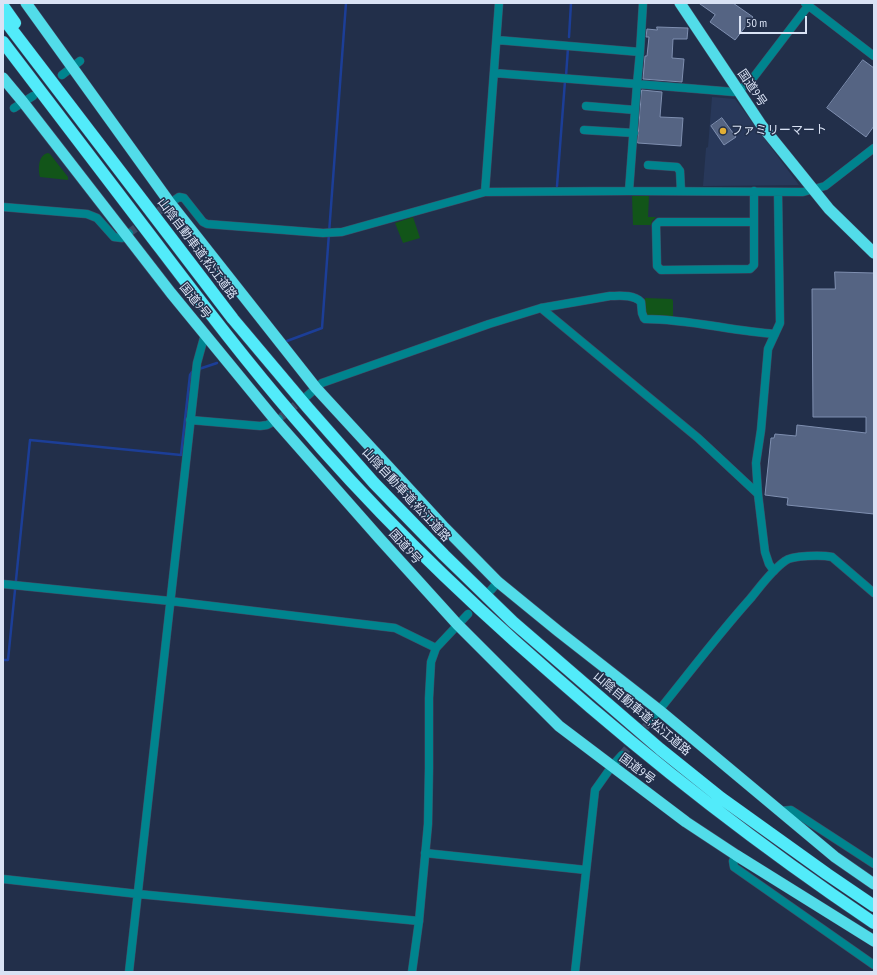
<!DOCTYPE html>
<html>
<head>
<meta charset="utf-8">
<style>
  body { margin:0 }
  #map { position:relative; width:877px; height:975px; overflow:hidden; background:#222f4a; font-family:"PT Sans Narrow",sans-serif }
  canvas { display:block }
  .frame { position:absolute; inset:0; border:4px solid #d9e2f4; pointer-events:none }
  .scale { position:absolute; left:739px; top:16px; width:68px; height:18px; box-sizing:border-box; border:2px solid #d9e2f4; border-top:0; padding-left:5px; font-size:12px; line-height:14px; white-space:nowrap; color:#d9e2f4; -webkit-text-stroke:3px #222f4a; paint-order:stroke }
</style>
</head>
<body>
<div id="map">
<canvas width="877" height="975"></canvas>
<div class="frame"></div>
<div class="scale">50 m</div>
</div>
<script>
const c = document.querySelector('canvas').getContext('2d');
c.lineJoin = 'round';
function fillPath(path, color) {
  c.fillStyle = color;
  c.fill(path, 'evenodd');
}
function stroke(path, color, width, dash) {
  c.strokeStyle = color;
  c.lineWidth = width;
  c.lineCap = dash ? 'butt' : 'round';
  c.setLineDash(dash || []);
  c.stroke(path);
}
function write(font, color, halo, rows, align = 'center') {
  c.font = font + ' "PT Sans Narrow","Noto Sans JP",sans-serif';
  c.lineWidth = 3;
  c.setLineDash([]);
  c.textBaseline = 'middle';
  c.strokeStyle = halo;
  c.fillStyle = color;
  for (const [text, x, y, turn = 0] of rows) {
    c.save();
    c.translate(x, y);
    c.rotate((+turn || 0) * Math.PI / 180);
    c.textAlign = isNaN(turn) ? turn : align;
    if (halo) c.strokeText(text, 0, 0);
    c.fillText(text, 0, 0);
    c.restore();
  }
}
const built = new Path2D(`
  M712,97L735,99L799,185L703,186L706,148L708,147Z`);
const green = new Path2D(`
  M48,153L50,154L68,177V180L40,177C38,169 38,155 48,153Z
  M632,196H649L648,217H656L652,221L651,225H633Z
  M413,217L420,238L403,243L395,223Z
  M645,298L672,299L673,301V317H650L644,313Z`);
const stream = new Path2D(`
  M569,37L571,3
  M566,76L568,48
  M557,186L565,81
  M287,341L322,328L346,3
  M199,369L217,363
  M3,660H8L30,440L181,455L190,375L192,372`);
const building = new Path2D(`
  M699,3H733L753,17L735,40L710,22L715,15Z
  M657,27L688,28L687,39H673L672,58L684,59L682,82L643,79L645,56H647L649,37H646L647,29L657,30Z
  M863,60L874,68V126L866,137L827,108Z
  M642,90L662,92L660,117L683,118L681,146L638,143Z
  M722,118L736,137L724,145L711,126Z
  M835,272L874,273V514L787,505L788,498L765,495L771,438H774L775,434L796,436L797,425L866,433V417H813L812,289H835Z`);
const minorTunnel = new Path2D(`
  M129,233L166,206
  M280,418L304,398
  M622,755L651,720`);
const minor = new Path2D(`
  M805,3L874,56
  M497,40L640,52L643,3
  M640,52L637,84L734,92L738,91L750,82L808,6
  M494,73L637,84L629,191
  M62,75L80,61
  M586,106L635,110
  M14,108L33,96
  M584,130L634,133
  M648,165L677,167L680,171L681,191
  M754,191V265L750,269L661,270L657,266L656,225L659,222H754
  M485,192L499,3
  M166,206L179,197L184,198L203,222L207,224L323,233L342,232L485,192L629,191L803,192L825,186L874,148
  M3,207L87,214L97,218L114,237L122,238L129,233
  M541,308L698,438L758,494
  M307,396L322,383L489,324L541,308L610,296C619,296 633,294 641,302L642,313L644,318L645,319C689,319 731,331 775,334
  M190,420L260,426L267,425L279,419
  M774,571L769,564L765,552L758,494L756,463L761,430L768,349L780,323L778,192
  M3,584L170,601L395,628L436,648
  M651,720C684,680 715,638 750,599C760,587 771,571 785,561C792,555 823,555 832,557L874,593
  M780,811L791,810L874,864
  M425,853L586,870
  M736,855L733,861L734,867L874,965
  M3,879L138,894L419,921
  M129,972L197,363L205,334
  M575,972L595,790L612,766L622,755`);
const tertiary = new Path2D(`
  M491,590L498,582
  M412,972L419,921L428,824L429,768V698L431,662L436,648L468,614`);
const trunk = new Path2D(`
  M26,3L170,203L316,388L443,526L498,582L558,631L659,710L835,857L874,884
  M680,3L762,126L829,209L874,253
  M3,78L23,102L171,293L276,421L380,539L457,624L559,726L686,822L736,855L874,941`);
const motorway = new Path2D(`
  M3,6L15,23
  M3,18L233,319L308,408L374,483L444,555L513,622L660,749L721,798L827,874L874,906
  M3,42C51,105 99,168 147,231C195,294 243,358 295,418C373,510 461,595 552,674C654,764 761,847 874,923`);
const markers = [
  [723,131,4,"#e2af34"]
];
const streetNames = [
  ["国道9号",752,88,56],
  ["山陰自動車道;松江道路",197,249,53],
  ["国道9号",195,301,51],
  ["山陰自動車道;松江道路",406,495,47],
  ["国道9号",405,547,48],
  ["山陰自動車道;松江道路",642,714,40],
  ["国道9号",637,769,37]
];
const poiNames = [
  ["ファミリーマート",731,131]
];
fillPath(built, '#28385a');
fillPath(green, '#125519');
stroke(stream, '#1c3e97', 2.5);
fillPath(building, '#556483');
stroke(building, '#7f8fb0', 1);
stroke(minorTunnel, '#3d4a64', 8, [8, 4]);
stroke(minor, '#3f4c65', 9);
stroke(tertiary, '#3f4c65', 9);
stroke(trunk, '#3f4c65', 12);
stroke(motorway, '#3f4c65', 13);
stroke(minor, '#00848e', 8);
stroke(tertiary, '#00848e', 8);
stroke(trunk, '#52dce9', 11);
stroke(motorway, '#52ebfa', 12);
for (const [x, y, r, color] of markers) {
  const dot = new Path2D();
  dot.arc(x, y, r, 0, 2 * Math.PI);
  c.fillStyle = color;
  c.fill(dot);
  stroke(dot, '#222f4a', 1.5);
}
write('12px', '#d9e2f4', '#222f4a', streetNames);
write('12px', '#d9e2f4', '#222f4a', poiNames, 'left');
</script>
</body>
</html>
